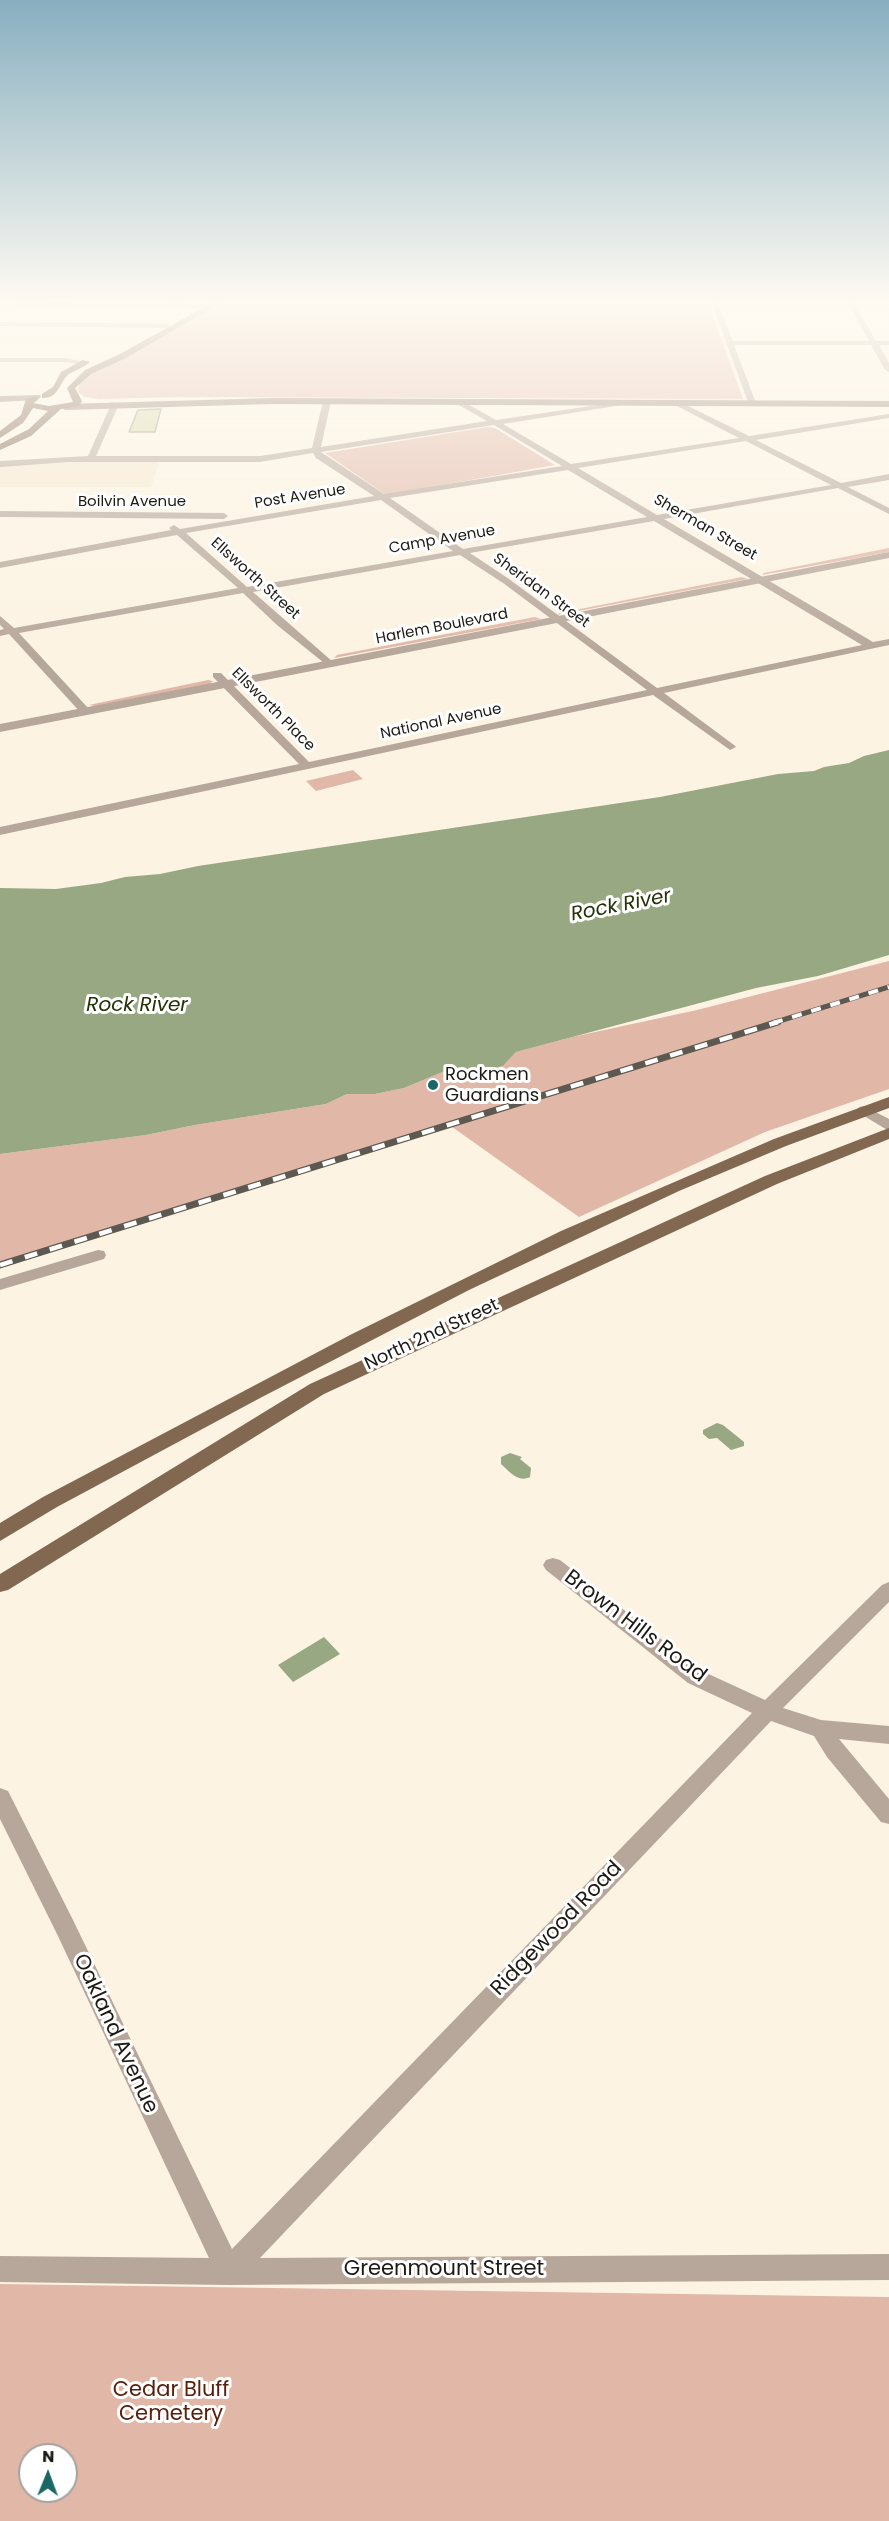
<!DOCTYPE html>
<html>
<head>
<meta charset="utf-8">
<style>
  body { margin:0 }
  #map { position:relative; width:889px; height:2521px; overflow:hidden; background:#fcf3e2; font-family:Poppins,sans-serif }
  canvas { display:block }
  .north { position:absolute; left:18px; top:2443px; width:60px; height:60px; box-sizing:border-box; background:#fff; border:2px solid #a5a3a1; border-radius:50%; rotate:1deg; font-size:16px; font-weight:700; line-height:24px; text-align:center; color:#1d1a14 }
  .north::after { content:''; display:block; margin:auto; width:21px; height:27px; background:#1a6766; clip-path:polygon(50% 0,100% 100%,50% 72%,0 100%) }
</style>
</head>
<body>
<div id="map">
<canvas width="889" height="2521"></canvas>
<div class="north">N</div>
</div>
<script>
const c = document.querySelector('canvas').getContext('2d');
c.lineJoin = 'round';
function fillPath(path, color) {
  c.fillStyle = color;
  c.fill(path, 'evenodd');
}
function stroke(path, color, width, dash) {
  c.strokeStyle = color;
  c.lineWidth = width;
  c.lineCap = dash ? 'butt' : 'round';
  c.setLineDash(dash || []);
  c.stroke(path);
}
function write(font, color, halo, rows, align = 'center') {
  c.font = font + ' Poppins,sans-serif';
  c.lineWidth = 6;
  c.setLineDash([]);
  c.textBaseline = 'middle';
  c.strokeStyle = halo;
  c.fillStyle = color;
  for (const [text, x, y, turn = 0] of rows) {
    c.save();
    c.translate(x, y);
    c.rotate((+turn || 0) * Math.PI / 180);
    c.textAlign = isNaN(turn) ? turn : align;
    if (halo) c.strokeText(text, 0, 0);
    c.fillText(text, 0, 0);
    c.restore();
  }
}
const built = new Path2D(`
  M159,461L151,487H0V465L38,462Z`);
const green = new Path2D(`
  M220,303H708L743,399L184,397L98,399L85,397L78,392L79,384L90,374L131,355Z
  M488,427L495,428L555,465L386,495L325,453Z
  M889,548V552L762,575L764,573Z
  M742,577L748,579L557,615L560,613Z
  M535,617L541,619L334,658L337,655Z
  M208,680L213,681L210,684L95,706L89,705Z
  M353,770L363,779L316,791L306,781Z
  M889,961V1089L765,1132L579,1217L448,1124L0,1265V1154L146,1135L195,1125L326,1104L347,1094H375L404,1088L445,1071L492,1069L503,1066L516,1052L572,1037L697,1010Z
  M0,2284L889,2297V2521H0ZM30,2455H66V2491H30Z`);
const water = new Path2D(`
  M889,750V955L818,976L756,988L516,1052L503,1066L492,1069L445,1071L404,1088L375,1094H347L326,1104L195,1125L146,1135L0,1154V888L56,889L101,883L125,877L160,874L198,866L660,797L778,774L814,771L824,767L849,763L864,756Z
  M717,1423L723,1425L744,1442V1446L731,1450L717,1438L709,1439L703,1434V1430Z
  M510,1453L522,1457L520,1459L531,1468L530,1477C518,1483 510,1472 501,1464V1457Z
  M324,1637L340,1654L293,1682L278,1665Z`);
const building = new Path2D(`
  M161,409L155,432H129L138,410Z`);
const minor = new Path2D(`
  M12,303L200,304L203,306L200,308L14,306Z
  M712,303H718L733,341H869L848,303H854L876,341H889V345H879L889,363V372L885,370L871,345H734L756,403L749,405Z
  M0,322L167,324L171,326L167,328L0,326Z
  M0,358H65L88,363L84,365L65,362H0Z
  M327,399L331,401L321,447L487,421L457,404V400H460L496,420L625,401V405H622L503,424L571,464L739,438L675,405V401H678L749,436L889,414V418L756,440L841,483L889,474V480L848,487L889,508V514L838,488L664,519L873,642L889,639V645L664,693L734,745L736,747L730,750L653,695L0,835V827L299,764L213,677V673H221L309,762L647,690L503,583L460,555L253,592L333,662V666L329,667L277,625L243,593L19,633L89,709V713H81L9,634L0,636V630L4,629L0,625V616L14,628L238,588L177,535L0,568V562L171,530L169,528L174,525L180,529L374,496L316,458L313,453L260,462H69L0,467V461L88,456L109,409L108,404L112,402L116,404L117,409L96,456H260L312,448L323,401ZM494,425L562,466L384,494L321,452ZM746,441L831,485L657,515L578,468ZM568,470L647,517L463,549L390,498ZM381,500L453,551L247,587L186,533ZM654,521L862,645L657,688L509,579L470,553Z
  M0,511L224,513L228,516L224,519L0,517Z
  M864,1106L889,1119V1131L859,1113L857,1110L859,1107Z
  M98,1250L104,1251L106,1255L104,1259L0,1290V1279Z
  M553,1558L560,1560L702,1671L765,1700L882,1585L889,1582V1602L783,1708L821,1720L889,1726V1744L839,1739L889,1799V1824L881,1822L827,1757L814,1736L771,1721L260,2258L889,2254V2280L229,2285L0,2282V2256L209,2258L57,1934L0,1819V1788L8,1791L73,1920L232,2249L752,1713L688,1683L546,1570L543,1565L546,1560Z`);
const tertiary = new Path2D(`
  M889,552V558L0,732V724Z`);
const secondary = new Path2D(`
  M40,395L41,397L37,400L0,402V396Z
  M273,398L889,401V407L273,404L65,410L61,407L65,404Z`);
const primary = new Path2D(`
  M212,303H221L126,358L91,374L75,388L82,401L79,406L61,409L31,436L0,450V444L29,429L48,411L33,408L23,423L0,438V431L21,415L26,399L38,396V400L33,403L49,406L73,402L67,388L85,370L120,354Z
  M83,360L90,362C84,367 76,370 69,374C59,382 59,399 42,398V394L53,387L61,372Z
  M889,1097V1108L786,1146L679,1191L469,1290L262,1397L57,1507L0,1541V1523L43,1497L352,1334L561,1231L774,1139Z
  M889,1128V1139L777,1184L324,1394L8,1590L0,1592V1574L310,1384L765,1176Z`);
const railFar1 = new Path2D(`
  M773,1023L889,987`);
const rail = new Path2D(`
  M0,1265L778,1022`);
const markers = [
  [433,1085,6,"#1a6766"]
];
const farStreetnames = [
  ["Post Avenue",300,497,-9],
  ["Boilvin Avenue",132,502],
  ["Sherman Street",705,528,30],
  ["Camp Avenue",442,540,-10],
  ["Ellsworth Street",255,579,42],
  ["Sheridan Street",541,591,36],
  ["Harlem Boulevard",442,627,-11],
  ["Ellsworth Place",273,710,45],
  ["National Avenue",441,722,-12]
];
const poiNames = [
  ["Rockmen",445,1075],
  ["Guardians",445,1096]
];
const streetNames = [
  ["North 2nd Street",432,1335,-25]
];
const waterNames = [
  ["Rock River",621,906,-11],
  ["Rock River",137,1006]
];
const nearStreetnames = [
  ["Brown Hills Road",635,1627,37],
  ["Ridgewood Road",557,1929,-46],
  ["Oakland Avenue",115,2034,65],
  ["Greenmount Street",444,2270]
];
const nearParknames = [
  ["Cedar Bluff",171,2391],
  ["Cemetery",171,2415]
];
fillPath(built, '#f4e7cf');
fillPath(green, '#e1b7a8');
fillPath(water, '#98a883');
fillPath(building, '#d7d6ab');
stroke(building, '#9d9c8a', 1.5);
fillPath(minor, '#b7a79b');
fillPath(tertiary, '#b7a79b');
fillPath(secondary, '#988270');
fillPath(primary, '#826851');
stroke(railFar1, '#5d5950', 5);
stroke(rail, '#5d5950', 7);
stroke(railFar1, '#fff', 4, [10]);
stroke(rail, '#fff', 4.5, [13]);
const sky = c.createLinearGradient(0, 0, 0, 655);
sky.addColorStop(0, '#88afc0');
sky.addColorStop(0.46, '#fefaf2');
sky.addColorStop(1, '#fefaf200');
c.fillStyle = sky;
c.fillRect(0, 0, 889, 655);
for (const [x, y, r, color] of markers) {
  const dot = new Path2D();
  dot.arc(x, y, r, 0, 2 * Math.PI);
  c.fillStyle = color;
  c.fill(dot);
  stroke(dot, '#fff', 2);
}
write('15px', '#1d1a14', '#fff', farStreetnames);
write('18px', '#1d1a14', '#fff', poiNames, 'left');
write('18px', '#1d1a14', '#fff', streetNames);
write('italic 20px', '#233307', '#fff', waterNames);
write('21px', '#1d1a14', '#fff', nearStreetnames);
write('21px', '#57210c', '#fff', nearParknames);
</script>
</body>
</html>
